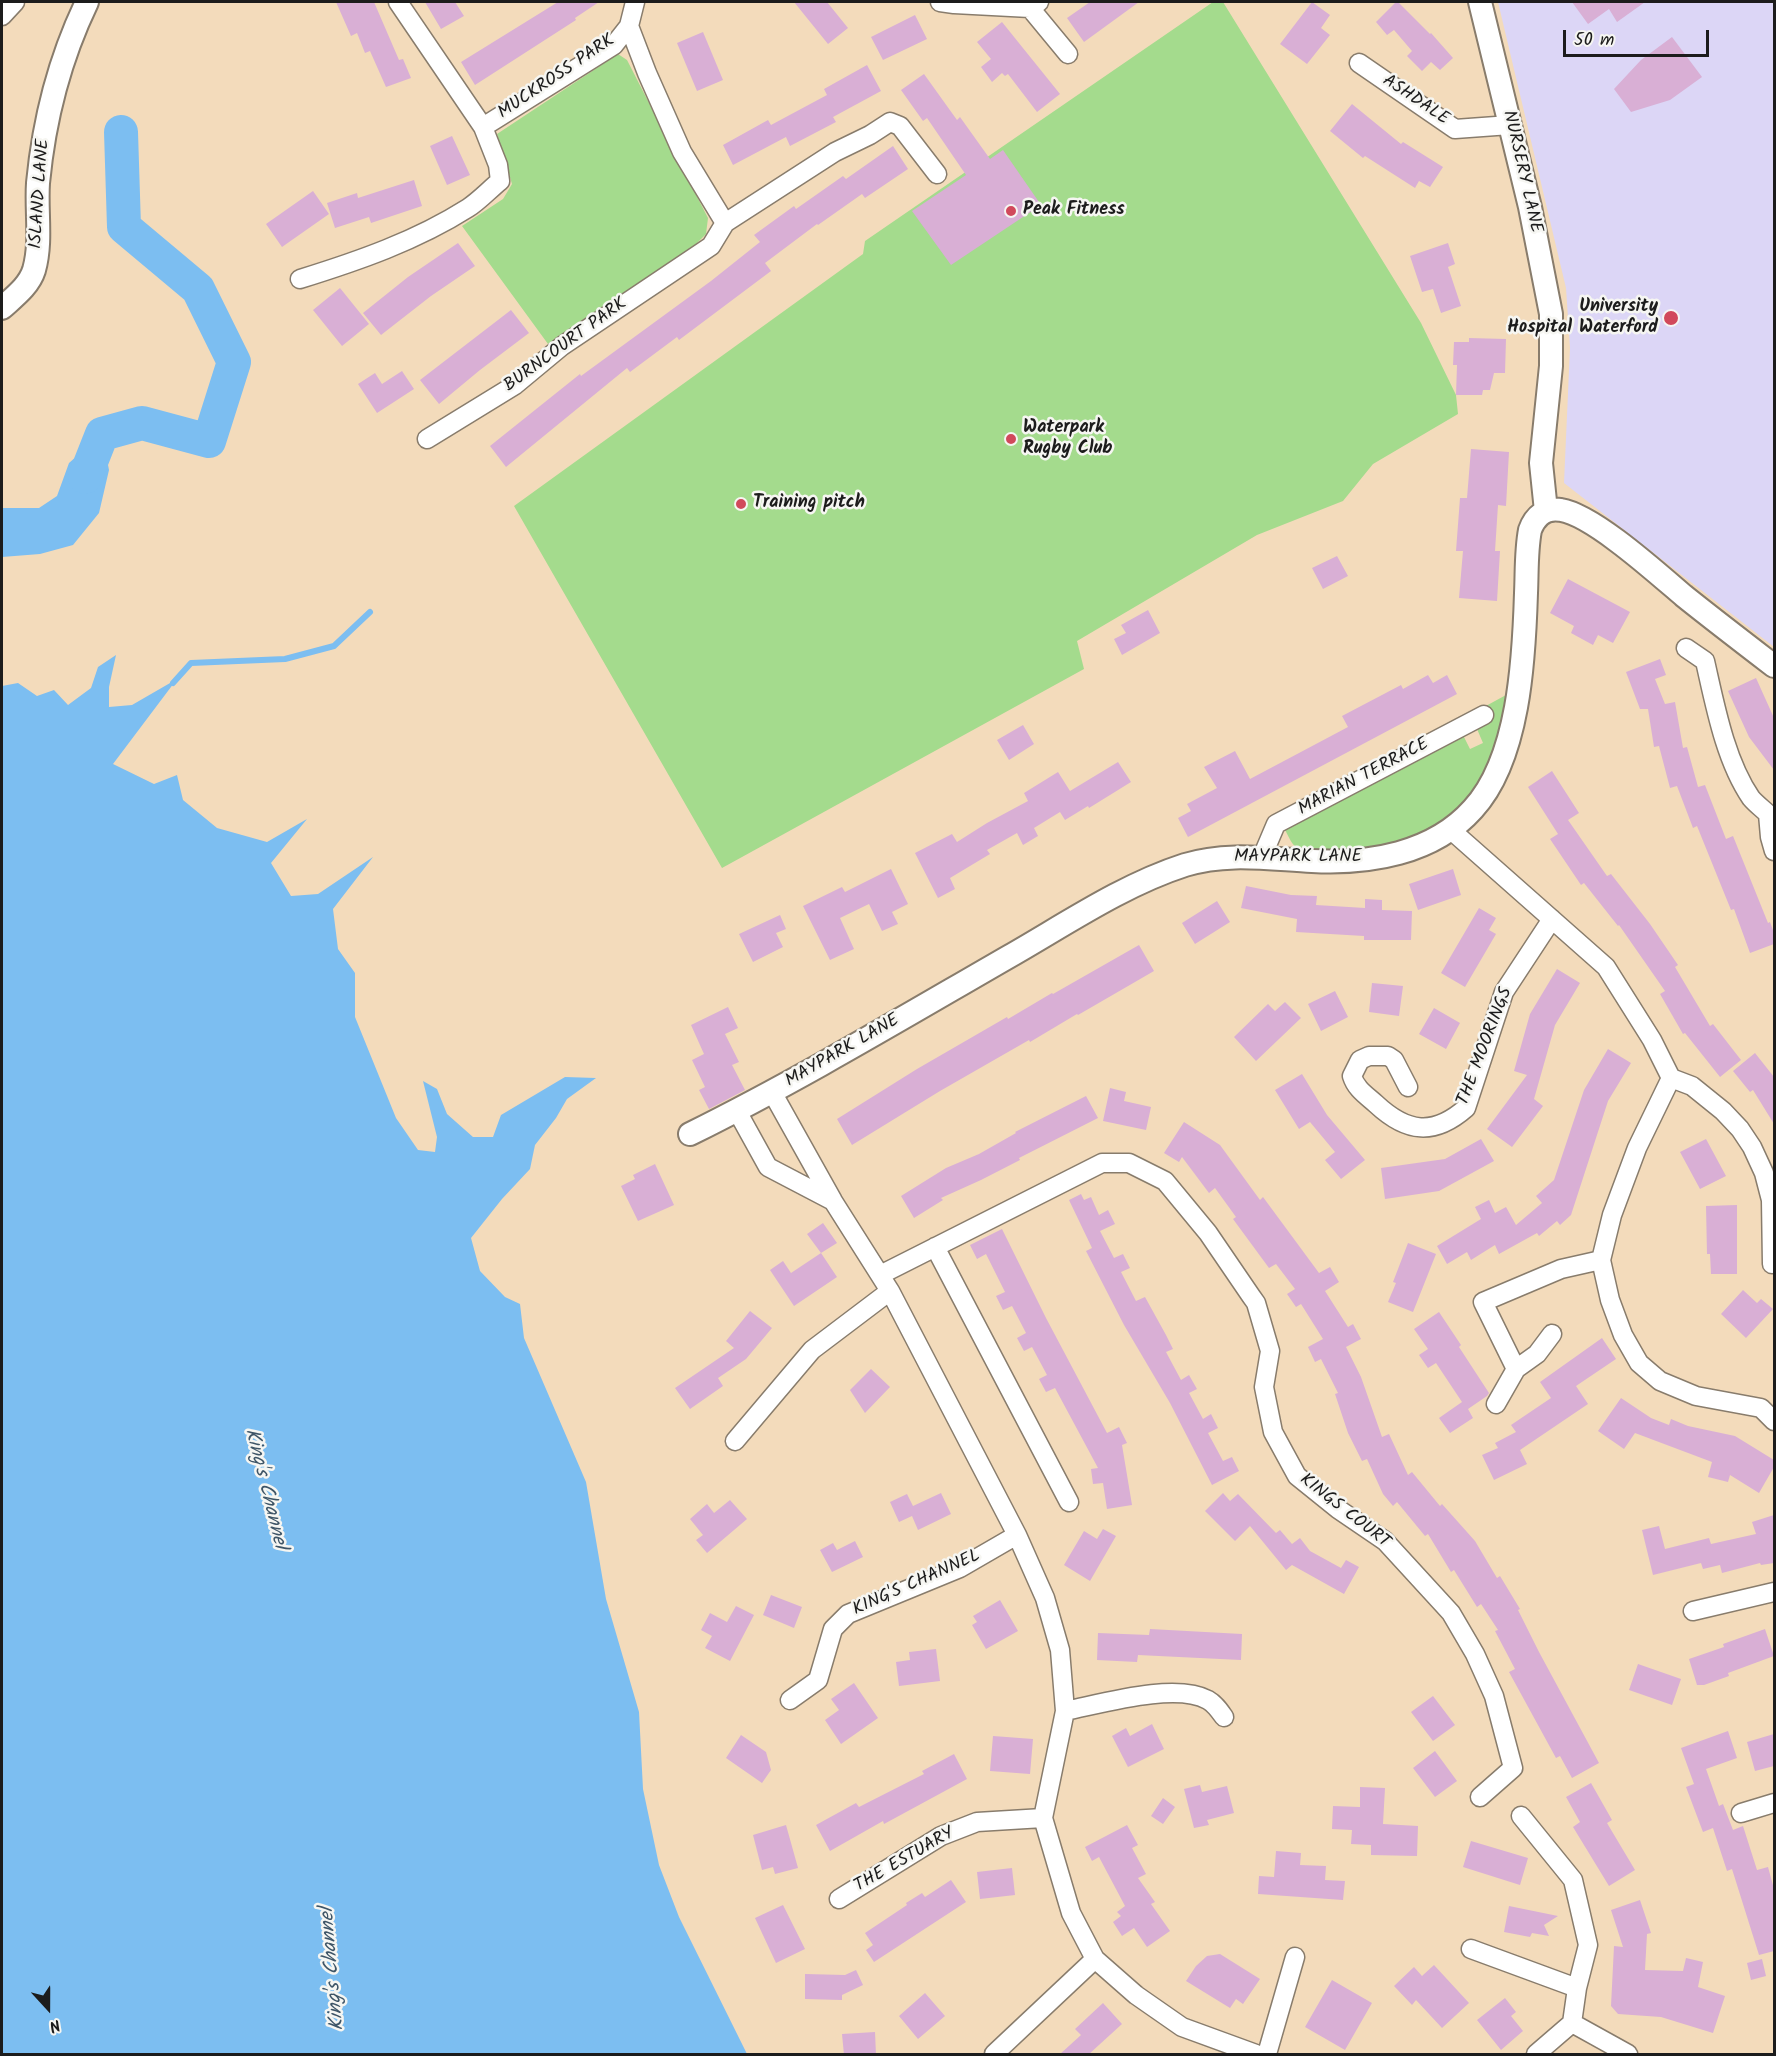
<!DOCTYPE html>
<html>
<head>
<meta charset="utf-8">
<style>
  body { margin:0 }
  #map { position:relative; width:1776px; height:2056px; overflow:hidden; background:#f3dbbb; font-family:Kalam,sans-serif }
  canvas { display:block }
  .frame { position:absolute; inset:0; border:3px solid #1c1c1c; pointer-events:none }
  .north { position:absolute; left:18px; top:1978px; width:60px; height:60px; -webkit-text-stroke:4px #f6f6f2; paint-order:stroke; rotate:159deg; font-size:16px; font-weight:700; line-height:24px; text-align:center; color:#1c1c1c }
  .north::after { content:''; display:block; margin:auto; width:21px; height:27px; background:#1c1c1c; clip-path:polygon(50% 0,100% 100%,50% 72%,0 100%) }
  .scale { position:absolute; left:1563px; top:30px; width:146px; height:27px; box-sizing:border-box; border:3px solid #1c1c1c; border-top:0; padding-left:8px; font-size:18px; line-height:21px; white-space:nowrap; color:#1c1c1c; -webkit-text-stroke:4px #f6f6f2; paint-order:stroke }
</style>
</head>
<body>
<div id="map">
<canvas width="1776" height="2056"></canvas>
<div class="frame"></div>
<div class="north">N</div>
<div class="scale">50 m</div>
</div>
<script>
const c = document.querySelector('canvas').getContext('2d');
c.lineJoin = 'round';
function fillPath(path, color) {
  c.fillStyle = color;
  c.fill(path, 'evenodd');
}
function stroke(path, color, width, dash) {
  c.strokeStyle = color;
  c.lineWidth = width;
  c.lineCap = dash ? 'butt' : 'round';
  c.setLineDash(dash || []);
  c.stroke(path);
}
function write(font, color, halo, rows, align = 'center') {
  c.font = font + ' Kalam,sans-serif';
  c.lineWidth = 5;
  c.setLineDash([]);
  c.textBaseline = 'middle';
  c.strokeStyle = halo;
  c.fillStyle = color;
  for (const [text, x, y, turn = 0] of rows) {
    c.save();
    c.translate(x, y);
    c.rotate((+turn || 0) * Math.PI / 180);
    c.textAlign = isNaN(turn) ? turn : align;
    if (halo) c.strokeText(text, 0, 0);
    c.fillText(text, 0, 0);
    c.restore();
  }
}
const built = new Path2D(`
  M1498,2H1774V647L1564,483L1570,348L1566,288Z`);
const green = new Path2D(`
  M1213,2H1223L1421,323L1456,395L1458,414L1373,464L1343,501L1257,535L1077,641L1084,669L722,868L514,506L863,254L865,241Z
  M618,54L627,60L708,218L706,234L693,247L548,344L462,226L503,199L512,184L497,134Z
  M1506,695C1502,719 1498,745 1487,766C1460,825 1404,852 1340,850C1330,850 1303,852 1295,846C1291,843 1288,835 1285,830L1463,735L1470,749L1483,743L1477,729L1491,722L1484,707Z`);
const water = new Path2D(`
  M102,434L109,470L99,513L73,545L40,554L2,557V508H39L57,496L69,463Z
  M116,655L109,687V707L132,705L177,679L113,764L154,784L177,775L183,800L217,828L267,842L307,819L271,863L291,896L318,894L373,857L333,909L338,949L355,973V1017L396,1118L418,1150L435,1152L437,1137L423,1081L437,1089L447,1114L473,1137H493L501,1115L565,1077L596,1078L567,1099L556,1118L535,1145L530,1169L502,1199L471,1238L480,1271L505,1297L520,1304L524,1338L586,1482L606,1599L639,1712L643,1789L659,1865L679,1917L747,2054H2V686L18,683L37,696L54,690L68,705L91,688L98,667Z`);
const stream = new Path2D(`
  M173,683L191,663L285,659L334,646L370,612`);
const river = new Path2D(`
  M85,477L102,434L142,423L209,441L234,362L198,289L124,227L121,132`);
const building = new Path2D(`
  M336,2H374L399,60L403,59L411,78L386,87L370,51L365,53L357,33L351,36Z
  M425,2H455L464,16L441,29Z
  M558,2H599L575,18L576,20L475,85L461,62Z
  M794,2H827L848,28L828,44Z
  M1090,2H1139L1084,42L1067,18Z
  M1312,2L1330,15L1321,28L1330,35L1307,64L1280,44Z
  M1396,2H1398L1430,34L1431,33L1453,58L1440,70L1431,62L1422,71L1407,56L1412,51L1394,30L1387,35L1376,22Z
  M1572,2H1645L1617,22L1609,9L1588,24Z
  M915,15L927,39L883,60L871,37Z
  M1002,22L1060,94L1037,112L1008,74L1005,76L1002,73L992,82L981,67L991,59L977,42Z
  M703,32L723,80L697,91L677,43Z
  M1672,37L1702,77L1670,100L1631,112L1614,89L1641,60Z
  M867,65L881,91L833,117L836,122L790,146L786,137L733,165L723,145L768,120L771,125L827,95L824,89Z
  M924,74L957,120L960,117L990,159L1003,150L1041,205L951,265L912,211L966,175L927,118L923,121L901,90Z
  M1352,104L1401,144L1403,142L1443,167L1430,187L1419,181L1415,188L1365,156L1363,158L1330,131Z
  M452,136L470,175L447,185L430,146Z
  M893,146L908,169L865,198L862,194L818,225L817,224L765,263L771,271L679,340L677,337L630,372L627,368L506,467L490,446L580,374L581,376L711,281L760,242L754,235L794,206L796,209L843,176L846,179Z
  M414,180L422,206L371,223L369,217L335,228L327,203L357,193L358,198Z
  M313,191L329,214L282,247L266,224Z
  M458,243L475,266L431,296L381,335L363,313L408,277Z
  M1448,243L1455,264L1448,267L1461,306L1441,313L1433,289L1422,292L1410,256Z
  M340,288L369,324L342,346L313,310Z
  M511,310L529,333L480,370L439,404L420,380Z
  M1469,338L1506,339L1505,373H1494L1490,390H1483L1482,395H1456L1457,365H1453L1454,342H1469Z
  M402,371L414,389L377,413L358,384L375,373L382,384Z
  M1471,449L1509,452L1506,506L1498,505L1495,551H1500L1497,601L1459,598L1463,551H1456L1460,498H1467Z
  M1337,556L1348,576L1323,589L1312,568Z
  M1568,579L1630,612L1613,643L1598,635L1593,645L1571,633L1574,626L1550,613Z
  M1148,610L1160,633L1122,655L1114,639L1126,633L1121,625Z
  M1660,659L1666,675L1655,679L1665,704L1675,702L1683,748L1687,747L1698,787L1705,785L1726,839L1733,836L1768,923L1770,922L1774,933V944L1750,953L1734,909L1731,910L1697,826L1693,828L1677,786L1670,788L1659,746L1654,747L1648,709H1640L1626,672Z
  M1428,675L1433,683L1447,675L1457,694L1188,837L1178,818L1191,811L1187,804L1217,788L1204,767L1235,751L1250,779L1348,727L1342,716L1401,685L1403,689Z
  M1756,678L1774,718V770L1749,737L1728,691Z
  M1023,725L1034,744L1009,760L997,740Z
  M1118,762L1131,782L1089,808L1088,806L1065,820L1060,812L1034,828L1038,836L1023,845L1017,833L987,850L990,854L950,878L955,889L938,898L915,853L952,834L957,842L987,823L1028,801L1024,793L1058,772L1070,791Z
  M1552,771L1579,813L1568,820L1607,876L1611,874L1650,924L1678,965L1675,967L1710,1026L1713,1024L1741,1060L1720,1077L1685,1033L1683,1034L1660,994L1665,991L1619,925L1618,926L1584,883L1581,885L1550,839L1558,834L1528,787Z
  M891,869L908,904L892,912L898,924L882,931L869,904L840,918L854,949L830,960L803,906L842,887L845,892Z
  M1453,869L1461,895L1418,910L1409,884Z
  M1246,886L1291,895L1317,896L1316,905L1365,908V899L1382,900V910L1412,911L1411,940H1364V936L1296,932L1297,919L1241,908Z
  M1217,901L1230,922L1195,944L1182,923Z
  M1479,908L1496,918L1489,930L1496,934L1465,987L1441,973Z
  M780,915L786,929L776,933L783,947L753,962L739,934Z
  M1139,945L1154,971L1078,1015L1077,1014L1030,1042L1029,1040L940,1091L852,1145L837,1119L917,1069L1007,1017L1008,1019L1052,993L1053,994Z
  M1557,969L1580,983L1555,1025L1534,1099L1543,1106L1512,1147L1487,1129L1527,1075L1514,1071L1530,1014Z
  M1372,983L1403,986L1399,1016L1369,1012Z
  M1335,991L1348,1017L1321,1031L1308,1004Z
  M1285,1002L1301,1018L1256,1061L1234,1037L1268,1004L1275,1011Z
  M728,1007L738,1028L725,1034L739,1062L732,1065L745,1090L709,1109L699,1090L705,1087L692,1060L704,1054L691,1025Z
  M1434,1008L1460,1023L1446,1049L1419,1034Z
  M1608,1049L1631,1063L1608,1101L1571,1215L1560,1225L1557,1221L1539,1236L1537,1233L1499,1254L1495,1245L1471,1260L1467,1252L1447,1264L1437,1246L1481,1219L1475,1207L1489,1200L1495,1213L1506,1207L1516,1225L1542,1203L1536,1196L1554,1180L1584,1090Z
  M1755,1053L1774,1077V1124L1753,1090L1750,1092L1733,1071Z
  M1302,1074L1327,1115L1365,1160L1341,1179L1325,1160L1335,1152L1310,1122L1299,1129L1275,1090Z
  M1110,1088L1126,1092L1124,1101L1151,1107L1146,1130L1103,1121Z
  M1086,1096L1098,1118L1019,1158L1020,1160L981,1180L941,1198L943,1200L914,1218L901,1196L946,1168L979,1154L1016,1133L1015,1132Z
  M1184,1122L1220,1145L1260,1200L1263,1197L1319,1273L1330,1267L1339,1282L1325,1291L1348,1327L1353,1324L1361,1339L1346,1347L1361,1377L1382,1437L1389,1434L1408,1475L1412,1472L1440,1506L1442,1504L1475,1541L1497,1578L1500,1576L1520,1609L1518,1610L1539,1652L1599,1763L1572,1778L1560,1756L1556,1758L1509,1672L1515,1669L1495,1631L1498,1630L1481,1604L1477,1607L1454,1570L1451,1572L1428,1534L1425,1536L1397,1502L1393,1506L1383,1494L1367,1459L1362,1461L1348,1433L1335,1394L1338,1393L1321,1359L1315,1362L1308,1347L1323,1339L1301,1304L1296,1307L1287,1294L1295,1289L1276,1264L1269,1268L1233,1219L1236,1217L1215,1188L1209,1193L1182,1157L1179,1162L1164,1153Z
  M1481,1139L1494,1161L1439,1191L1385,1199L1381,1168L1445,1159Z
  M1706,1139L1726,1176L1700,1189L1680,1152Z
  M655,1164L674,1205L638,1221L621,1186L635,1179L633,1175Z
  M1081,1194L1084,1200L1091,1197L1099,1215L1108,1210L1115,1224L1100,1231L1114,1258L1123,1254L1130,1268L1121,1272L1136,1301L1145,1297L1166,1335L1173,1349L1166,1352L1181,1380L1189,1375L1197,1389L1189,1393L1203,1419L1211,1414L1218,1428L1208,1433L1223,1461L1232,1457L1239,1471L1212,1485L1170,1403L1124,1325L1086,1251L1092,1248L1069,1200Z
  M1737,1205V1274H1711L1710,1254H1707L1706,1206Z
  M823,1223L837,1243L821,1253L807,1234Z
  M1002,1229L1046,1318L1107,1433L1119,1427L1127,1443L1122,1445L1132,1505L1107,1509L1103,1483L1093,1484L1091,1469L1098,1468L1055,1388L1046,1392L1039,1379L1047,1375L1032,1347L1024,1351L1017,1338L1026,1333L1012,1306L1003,1310L996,1296L1005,1292L986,1254L977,1259L970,1245Z
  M1408,1243L1436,1254L1413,1312L1388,1302L1396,1283L1393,1282Z
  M821,1253L837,1277L794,1306L770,1270L783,1261L791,1273Z
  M1743,1290L1757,1303L1761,1299L1773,1309L1746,1338L1721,1314Z
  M750,1311L772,1328L746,1359L718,1378L723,1386L690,1409L675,1388L734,1348L726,1341Z
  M1439,1312L1461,1345L1459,1347L1489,1393L1487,1396L1468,1409L1473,1418L1450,1433L1439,1418L1462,1402L1436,1363L1428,1368L1419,1355L1428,1349L1414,1329Z
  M1602,1338L1616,1359L1576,1386L1588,1404L1520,1450L1527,1464L1494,1480L1482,1455L1498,1448L1495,1443L1516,1432L1511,1425L1551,1398L1540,1382Z
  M871,1369L890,1387L865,1413L850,1390Z
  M1621,1398L1651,1418L1669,1425L1671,1419L1688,1426L1735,1436L1774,1460V1467L1759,1493L1730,1475L1728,1482L1708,1477L1712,1462L1635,1433L1624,1449L1598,1431Z
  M941,1493L951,1514L918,1530L912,1516L899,1522L890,1502L907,1494L913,1506Z
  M1223,1493L1230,1501L1238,1494L1276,1533L1280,1530L1292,1544L1300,1538L1310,1551L1341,1568L1346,1560L1359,1567L1344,1594L1292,1565L1286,1570L1250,1526L1235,1541L1205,1511Z
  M730,1500L747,1519L707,1553L696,1540L703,1535L690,1519L707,1504L714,1513Z
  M1774,1515V1563L1761,1565L1760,1563L1722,1573L1720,1565L1703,1569L1701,1563L1653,1575L1642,1530L1659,1526L1665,1549L1709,1538L1711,1544L1756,1534L1752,1522Z
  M1103,1529L1116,1536L1090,1581L1064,1565L1084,1531L1097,1539Z
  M855,1541L863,1557L832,1572L820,1550L833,1543L837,1550Z
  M771,1595L802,1607L794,1628L763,1615Z
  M1000,1600L1018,1631L986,1649L972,1625L977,1622L973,1616Z
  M736,1606L754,1615L730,1661L705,1648L712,1636L701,1630L710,1613L727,1622Z
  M1150,1629L1242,1634L1241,1660L1138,1655L1137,1662L1097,1660L1098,1633L1149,1635Z
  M1765,1629L1774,1656L1728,1673L1729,1676L1704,1685H1697L1689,1659L1724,1647L1723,1644Z
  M936,1649L940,1681L899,1686L896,1662L910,1660L909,1652Z
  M1638,1664L1681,1679L1672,1705L1629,1690Z
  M854,1683L878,1718L841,1744L825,1720L839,1710L831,1699Z
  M1433,1696L1455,1725L1433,1741L1411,1712Z
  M1152,1724L1164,1749L1128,1767L1112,1736L1126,1728L1130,1736Z
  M1728,1731L1737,1758L1706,1769L1719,1806L1723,1804L1733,1830L1743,1826L1757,1870L1768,1867L1774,1889V1951L1759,1955L1732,1869L1727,1871L1713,1828L1703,1832L1686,1787L1694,1784L1681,1748Z
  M1774,1734V1766L1755,1771L1747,1742Z
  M741,1735L766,1752L771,1770L762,1783L726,1758Z
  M993,1736L1033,1739L1030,1774L990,1771Z
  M1435,1751L1457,1781L1435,1797L1413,1768Z
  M954,1754L967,1779L884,1824L883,1821L830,1851L816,1825L856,1803L859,1807L924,1774L922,1771Z
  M1591,1783L1612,1820L1607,1823L1635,1870L1609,1886L1573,1827L1580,1822L1566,1797Z
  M1200,1785L1202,1792L1227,1786L1234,1813L1207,1820L1209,1825L1194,1828L1184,1789Z
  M1360,1787L1385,1788L1383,1824L1418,1826L1417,1856L1371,1855V1845L1351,1844L1352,1830L1332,1829L1333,1806L1360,1807Z
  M1163,1798L1175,1807L1163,1824L1151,1816Z
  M786,1825L798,1868L775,1874L773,1867L762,1870L753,1835Z
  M1127,1825L1138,1845L1132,1848L1146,1874L1138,1878L1155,1902L1151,1904L1170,1931L1147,1947L1134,1928L1122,1936L1113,1922L1121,1916L1117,1912L1125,1906L1099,1857L1092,1861L1085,1847Z
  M1471,1841L1528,1858L1520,1885L1463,1867Z
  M1276,1851L1301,1853L1300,1865L1326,1866L1325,1880L1345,1881L1343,1900L1258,1894L1259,1876L1274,1877Z
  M1012,1868L1015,1895L980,1899L977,1872Z
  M951,1880L966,1902L874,1962L866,1950L873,1945L865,1933L907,1905L906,1903L922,1893L925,1897Z
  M1640,1900L1651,1933L1647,1934L1645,1970L1683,1971L1686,1958L1703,1962L1698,1987L1725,1996L1713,2033L1661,2017L1618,2014L1611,2006L1614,1946L1623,1947L1611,1910Z
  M783,1905L805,1949L776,1963L755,1918Z
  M1509,1906L1558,1916L1544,1925L1549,1936L1532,1933L1530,1937L1504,1932Z
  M1220,1954L1260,1979L1243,2004L1236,1999L1230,2008L1186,1981L1196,1966L1207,1956Z
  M1762,1959L1766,1976L1751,1980L1747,1963Z
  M1434,1965L1469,2003L1442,2028L1416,2000L1412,2005L1394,1986L1414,1967L1422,1976Z
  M856,1970L863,1985L842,1995V2000L805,1999V1974L845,1975Z
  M1332,1980L1372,2003L1345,2050L1305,2027Z
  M925,1993L945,2016L918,2039L899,2016Z
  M1505,1998L1516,2012L1511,2016L1523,2031L1501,2050L1477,2020Z
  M1103,2003L1122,2024L1088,2055H1059L1081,2035L1075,2029Z
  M875,2032L876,2055H844L842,2034Z`);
const minor = new Path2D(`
  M635,2L629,26L647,73L682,152L725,223
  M940,2L954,4L1030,8L1039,2
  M1030,8L1068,54
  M2,16L15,2
  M1359,63L1455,129L1510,125
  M483,127L614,45L629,26
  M300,279C358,261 416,241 468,208C479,201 489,190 500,181L498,165L483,127L398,2
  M427,439L515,385L562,346L711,246L725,223L835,152L870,135L890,122L900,126L937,174
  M1686,648L1705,661C1715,705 1725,760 1751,798C1756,804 1763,809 1768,814L1770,837L1774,851
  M1451,830L1606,967L1652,1040L1671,1078L1637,1148L1612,1215L1601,1260L1610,1300L1623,1335L1639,1363L1660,1381L1696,1396L1761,1408L1774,1421
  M1262,857L1276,824L1484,715
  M1671,1078L1692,1086L1723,1111L1740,1129L1752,1147L1764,1173L1771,1200L1772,1264
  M1408,1087L1394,1060L1388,1056H1369L1360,1060L1352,1076C1356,1089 1366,1095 1376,1104C1407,1133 1434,1136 1466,1108L1504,992L1552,919
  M772,1092L833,1201L890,1291L1017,1535L1045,1598L1060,1650L1065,1711L1043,1818L1071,1913L1095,1959L1136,1995L1182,2027L1256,2054
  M737,1111L768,1167L833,1201
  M935,1247L1069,1502
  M880,1275L1102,1163H1129L1165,1181L1208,1233L1251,1296L1256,1303L1270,1351L1264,1387L1273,1432L1297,1476L1338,1509L1385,1541L1451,1613L1475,1654L1494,1696L1513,1768L1480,1797
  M1516,1369L1537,1354L1552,1334
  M1496,1404L1516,1369L1483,1302L1561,1269L1601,1260
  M735,1441L812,1350L890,1291
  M1693,1611L1774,1592
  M790,1700L818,1680L833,1629L848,1614L960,1568L1017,1535
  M1065,1711C1101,1704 1175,1682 1208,1700C1215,1704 1219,1710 1224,1717
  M1741,1813L1774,1803
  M1521,1816L1573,1880L1588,1945L1577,1988L1572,2023L1628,2054
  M839,1899L941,1836L977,1822L1043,1818
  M1471,1949L1577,1988
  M994,2054L1095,1959
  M1267,2054L1295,1957
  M1536,2054L1572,2023`);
const tertiary = new Path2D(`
  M1480,2L1530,207L1551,314V366L1541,463L1546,511
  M2,308C14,297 29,286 34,270C42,242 36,211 38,183C44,120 60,58 87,2
  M690,1134C799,1080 904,1017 1010,956C1066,924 1123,885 1185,865C1227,852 1269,859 1312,861C1369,864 1433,854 1473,809C1519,759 1524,660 1526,593C1527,572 1526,551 1530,530C1535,516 1546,507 1561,510C1593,515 1657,573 1684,596C1714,620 1744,643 1774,666`);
const markers = [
  [1011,211,6,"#d1495b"],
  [1671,318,8,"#d1495b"],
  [1011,439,6,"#d1495b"],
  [741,504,6,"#d1495b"]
];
const streetNames = [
  ["MUCKROSS PARK",557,78,-34],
  ["ASHDALE",1415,101,34],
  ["NURSERY LANE",1521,172,77],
  ["ISLAND LANE",41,194,-86],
  ["BURNCOURT PARK",566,346,-36],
  ["MARIAN TERRACE",1364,778,-28],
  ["MAYPARK LANE",1298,858],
  ["THE MOORINGS",1486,1047,-69],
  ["MAYPARK LANE",843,1052,-30],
  ["KINGS COURT",1344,1512,38],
  ["KING'S CHANNEL",917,1584,-24],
  ["THE ESTUARY",905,1861,-30]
];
const poiNames = [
  ["Peak Fitness",1023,211],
  ["University",1658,308,"right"],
  ["Hospital Waterford",1658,329,"right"],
  ["Waterpark",1023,429],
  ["Rugby Club",1023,450],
  ["Training pitch",753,504]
];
const waterNames = [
  ["King's Channel",264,1489,76],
  ["King's Channel",334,1969,-95]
];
fillPath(built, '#dcd6f6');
fillPath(green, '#a4db8d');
fillPath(water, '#7cbef1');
stroke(stream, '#7cbef1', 6);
stroke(river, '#7cbef1', 34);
fillPath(building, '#d9afd5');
stroke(minor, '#887c6c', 21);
stroke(tertiary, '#887c6c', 26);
stroke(minor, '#fff', 18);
stroke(tertiary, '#fff', 22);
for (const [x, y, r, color] of markers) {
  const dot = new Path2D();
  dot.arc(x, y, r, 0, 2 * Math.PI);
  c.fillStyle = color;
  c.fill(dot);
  stroke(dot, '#f6f6f2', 2);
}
write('18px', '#1c1c1c', '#f6f6f2', streetNames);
write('bold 18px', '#1c1c1c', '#f6f6f2', poiNames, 'left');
write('italic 20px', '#3e5567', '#f6f6f2', waterNames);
</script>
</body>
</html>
